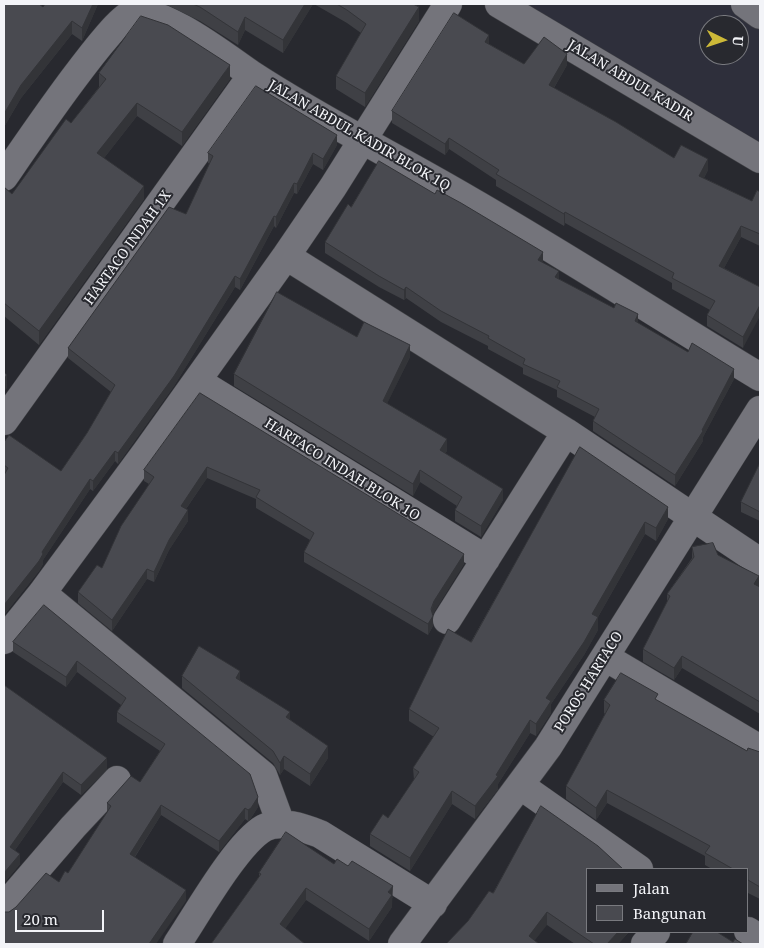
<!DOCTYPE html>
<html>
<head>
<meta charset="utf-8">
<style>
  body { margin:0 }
  #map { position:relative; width:764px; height:948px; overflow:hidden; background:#28292f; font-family:"Noto Serif",serif }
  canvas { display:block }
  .frame { position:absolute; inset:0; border:5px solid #f3f4f8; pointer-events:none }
  .legend { position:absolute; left:586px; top:868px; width:162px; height:65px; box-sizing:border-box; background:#28292f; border:1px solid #797a7f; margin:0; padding:6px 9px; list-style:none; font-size:15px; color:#f3f4f8 }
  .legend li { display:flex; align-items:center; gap:10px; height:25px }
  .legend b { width:25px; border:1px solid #797a7f }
  .north { position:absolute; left:699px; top:15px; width:50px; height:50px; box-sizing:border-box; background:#28292f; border:1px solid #797a7f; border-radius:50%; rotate:94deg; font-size:14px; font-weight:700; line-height:20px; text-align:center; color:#f3f4f8 }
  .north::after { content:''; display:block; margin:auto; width:18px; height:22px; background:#cdb938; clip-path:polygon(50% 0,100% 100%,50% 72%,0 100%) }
  .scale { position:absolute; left:15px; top:910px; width:89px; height:22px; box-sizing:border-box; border:2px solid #f3f4f8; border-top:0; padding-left:6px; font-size:15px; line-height:18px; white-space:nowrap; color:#f3f4f8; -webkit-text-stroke:4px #28292f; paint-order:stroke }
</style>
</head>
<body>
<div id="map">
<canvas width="764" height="948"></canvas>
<div class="frame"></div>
<ul class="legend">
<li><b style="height:6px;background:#74747b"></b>Jalan</li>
<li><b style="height:14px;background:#494a50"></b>Bangunan</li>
</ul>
<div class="north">U</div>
<div class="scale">20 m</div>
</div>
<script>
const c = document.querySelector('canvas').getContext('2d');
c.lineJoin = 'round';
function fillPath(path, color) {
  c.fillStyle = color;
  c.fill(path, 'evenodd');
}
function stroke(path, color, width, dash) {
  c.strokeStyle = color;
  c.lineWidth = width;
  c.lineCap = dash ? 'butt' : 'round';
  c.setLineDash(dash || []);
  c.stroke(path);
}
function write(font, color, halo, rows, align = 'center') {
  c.font = font + ' "Noto Serif",serif';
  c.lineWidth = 4;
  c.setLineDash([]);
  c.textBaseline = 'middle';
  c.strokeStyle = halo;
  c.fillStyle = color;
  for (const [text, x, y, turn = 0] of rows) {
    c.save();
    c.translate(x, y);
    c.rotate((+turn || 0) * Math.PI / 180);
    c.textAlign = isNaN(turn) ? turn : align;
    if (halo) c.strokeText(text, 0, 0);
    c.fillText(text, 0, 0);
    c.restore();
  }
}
const built = new Path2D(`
  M517,4H760V150ZM709,25H739V55H709Z`);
const minor = new Path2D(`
  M499,4L760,159
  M745,4L760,15
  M4,177C22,151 110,21 131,14C160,5 226,57 251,74C321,120 398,158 471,201C568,257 664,319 760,377
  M286,256L566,432L760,562
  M197,381L486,559
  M4,421L252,75
  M42,593L263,775L281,824
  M447,620L566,432
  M4,640L42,593L146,452L286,256L333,187L448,4
  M605,657L760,749
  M521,786L639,869
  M4,907L73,827L117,780
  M748,931L760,939
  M177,944C196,916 236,844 264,828C280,819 304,828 320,834L433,904
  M402,944L548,747L760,410
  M645,944L656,932`);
const wall = new Path2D(`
  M4,4L43,7L98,4L82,41L72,34L21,98L4,127Z
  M165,4H313L283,53L245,30L238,45L200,21Z
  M314,4H413L419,21L365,107L336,89V76L361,33L347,23Z
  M489,44L524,64L567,65L554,88L674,158L708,170L704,178L752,201L760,192V246L741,237L724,268L760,287L743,348L707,326V315L710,310L672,289V283L565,223L564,226L496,186V180L449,149L445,155L392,123V111Z
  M99,73L230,79L182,146L137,116L104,158L144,199L39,345L4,316V187L12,194L71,123L99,87Z
  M337,145L323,170L313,164L297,194L294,193L276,228L274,226L240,290L235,287L174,386L118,464L115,461L93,491L90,489L43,560V564L39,571L4,615V442L61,471L87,433L111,392L68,358V348L186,214L210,164L208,163V153Z
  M351,207L543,262V263L559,279L638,323L734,379L703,437V441L675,486L593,431V421L595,417L557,397V390L523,374V368L488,349V346L441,322L406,298L404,300L379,287L325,253V242Z
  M357,337L410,357L387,403L447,451L445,453L503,500L481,537L455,521V510L457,506L420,482L413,496L234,386V374Z
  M200,393L464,564L434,612L433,615V626L428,635L304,562V552L310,540L256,508V499L207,478L186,509L188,521L169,550L154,582L147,579L112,631L78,603V592L102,568L149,484L144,481V470Z
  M580,447L668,519L656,541L645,534L598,617V630L584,655L551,704V713L536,736L530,733L498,784V789L475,819L452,804L410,871L370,846V834L388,818L414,780L413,768L434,737L409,721V709L471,642Z
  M760,463V521L741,512V502Z
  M692,547L718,555L760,587V714L682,668L674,680L643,662V649L667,602V594L692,558Z
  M44,605L258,807L251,818L248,821L245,819L219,852L161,815L135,857L186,901L9,912L59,882L68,873L107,812V803L140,782L160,751L117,722V712L121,705L77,672L66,687L13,652V642Z
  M182,676L240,680L290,720L328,758L310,786L284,769L280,775L273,763L182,688Z
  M4,685L107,769L81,795L63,782L15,850L20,864L4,883Z
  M604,700L658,701L747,751L760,752V899L748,893V869H712L705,865V856L607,803L596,820L566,799V786L605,714L604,713Z
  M334,864L393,897L392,898V907L369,941L306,900L285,928L211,944L259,877V873Z
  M493,893L629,932L618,944H575L547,925Z`);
const shadedWall = new Path2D(`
  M93,4H98L82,41V28Z
  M305,4H313L283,53V40Z
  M419,7V21L365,107V93Z
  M245,17V30L238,45V32Z
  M72,21V34L21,98L4,127V114L21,85Z
  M489,35V46L485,42Z
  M567,54V65L549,96V85Z
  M230,65V79L182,146V132Z
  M137,103V116L97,167V153Z
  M337,135V145L323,170V159Z
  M449,138V149L445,155V144Z
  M313,153V164L297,194V184Z
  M708,159V170L699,187V176Z
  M294,183V193L276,228V217Z
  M144,186V199L39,345V331Z
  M565,212V223L564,226V214Z
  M274,216V226L240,290V279Z
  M741,226V237L719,277V266Z
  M543,252V262L538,271V260Z
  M559,271V282L555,277Z
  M235,276V287L174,386L118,464V453Z
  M406,287V298L404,300V290Z
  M760,305V316L743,348V337Z
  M638,314V324L635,321Z
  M410,345V357L383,412V401Z
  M734,369V379L703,437V441L675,486V475L702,430Z
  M7,375V388L4,392V379Z
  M447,439V451L440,462V450Z
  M115,451V461L93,491V481Z
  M207,467V478L181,516V506Z
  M420,470V482L413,496V484Z
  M90,479V489L43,560V564L39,571L4,615V605L42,552Z
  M503,489V500L481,537V526Z
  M668,507V519L656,541V528Z
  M188,510V521L169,550L154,582V572L169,540Z
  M645,522V534L598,617V630L584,655L551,704V713L536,736V724L546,698L592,614Z
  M464,554V564L434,612L432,617L433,616V626L428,635V624L434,601Z
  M147,569V579L112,631V620Z
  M759,576V589L754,584Z
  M5,645V655L4,657V647Z
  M682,656V668L674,680V668Z
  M77,661V672L66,687V677Z
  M240,671V683L236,678Z
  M290,712V724L286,717Z
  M530,720V733L498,784V789L475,819V806Z
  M328,746V758L310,786V774Z
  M284,756V769L280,775V763Z
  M107,758V769L81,795V785Z
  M63,772V782L10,857V847Z
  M607,790V803L596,820V808Z
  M452,791V804L410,871V858Z
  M258,797V807L251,818L248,821V810Z
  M161,805V815L130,864V854Z
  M245,808V819L219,852V841Z
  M20,854V864L4,883V873Z
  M393,886L392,907L369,941V929L388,892Z
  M306,888V900L280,936V924Z
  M186,890V901L156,944H149Z
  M547,912V925L532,944L529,936Z
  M618,932H629L618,944H607Z`);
const building = new Path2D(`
  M4,4H39L43,7L45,4H93L82,28L72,21L21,85L4,114Z
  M193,4H305L283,40L245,17L238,32L200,7Z
  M337,4H413L419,7L365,93L336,76L366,24L347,10Z
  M454,13L489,35L485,42L524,64L544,37L567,54L549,85L616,122L674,158L681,145L708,159L699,176L752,201L757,190L760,192V234L741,226L719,266L760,287V305L743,337L707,315L715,301L672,278L674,273L565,212L564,214L496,174L499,170L449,138L445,144L392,111Z
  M141,16L168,25L230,65L182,132L137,103L97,153L144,186L39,331L4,303V187L12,194L66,119L71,123L106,79L99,73Z
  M256,86L337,135L323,159L313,153L297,184L294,183L276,217L274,216L240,279L235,276L174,376L118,453L115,451L93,481L90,479L42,552L43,554L39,561L4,605V475L8,468L4,465V442L9,435L61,471L87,433L115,385L68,348L169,207L186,214L213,156L208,153Z
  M379,161L435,194L437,190L461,203L543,252L538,260L559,271L555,277L614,308L616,303L638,314L635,321L688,352L692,343L734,369L702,430L703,431L675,475L593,421L599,409L557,387L560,381L523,364L525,359L488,338L489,336L441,311L406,287L404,290L379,276L325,242L348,204L351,207Z
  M277,292L357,337L364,322L410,345L383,401L447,439L440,450L503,489L481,526L455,510L462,497L420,470L413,484L234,374Z
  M4,372L7,375L4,379Z
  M200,393L464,554L434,601L431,609L433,616L428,624L304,552L314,533L256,497L260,490L207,467L181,506L188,510L169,540L154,572L147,569L112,620L78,592L97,565L102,568L121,526L154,477L144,470Z
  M580,447L668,507L656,528L645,522L592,614L598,617L584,642L546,698L551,701L536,724L530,720L496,775L498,776L475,806L452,791L410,858L370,834L383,814L388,818L419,772L413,768L439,728L409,709L448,629L471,642Z
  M760,463V512L741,502Z
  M713,543L718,555L759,576L754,584L760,587V702L682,656L674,668L643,649L670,596L667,594L694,557L692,547Z
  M44,605L250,774L258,797L251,808L248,810L245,808L219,841L161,805L130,854L186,890L149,944H4V912H9L16,907L46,873L59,882L65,871L68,873L111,806L107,803L131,776L140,782L165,744L117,712L126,698L77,661L66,677L13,642Z
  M199,646L240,671L236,678L290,712L286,717L328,746L310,774L284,756L280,763L273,751L182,676Z
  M621,673L658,694L655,699L747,751L748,748L760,752V887L748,880V869H733L705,853L710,846L607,790L596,808L566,786L610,705L604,700Z
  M4,685L107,758L81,785L63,772L10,847L20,854L4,873Z
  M541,806L598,846L623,869H588V932H618L607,944H594L547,912L529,936L539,944H446L468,921L489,891L493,893Z
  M286,832L334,864L337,859L348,866L352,861L393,886L388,892L392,895L369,929L306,888L280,924L305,944H211L261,874L259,873Z
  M693,932H717L733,942L735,939L743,944H686Z`);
const streetNames = [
  ["JALAN ABDUL KADIR",630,81,31],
  ["JALAN ABDUL KADIR BLOK 1Q",359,136,30],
  ["HARTACO INDAH 1X",128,248,-54],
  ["HARTACO INDAH BLOK 1O",342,470,32],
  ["POROS HARTACO",589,682,-58]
];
fillPath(built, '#2e2f3b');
stroke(minor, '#434448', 29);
stroke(minor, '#74747b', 28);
fillPath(wall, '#3f4045');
fillPath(shadedWall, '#333438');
fillPath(building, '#494a50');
stroke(building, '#333438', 1);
write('14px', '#f3f4f8', '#28292f', streetNames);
</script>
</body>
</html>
